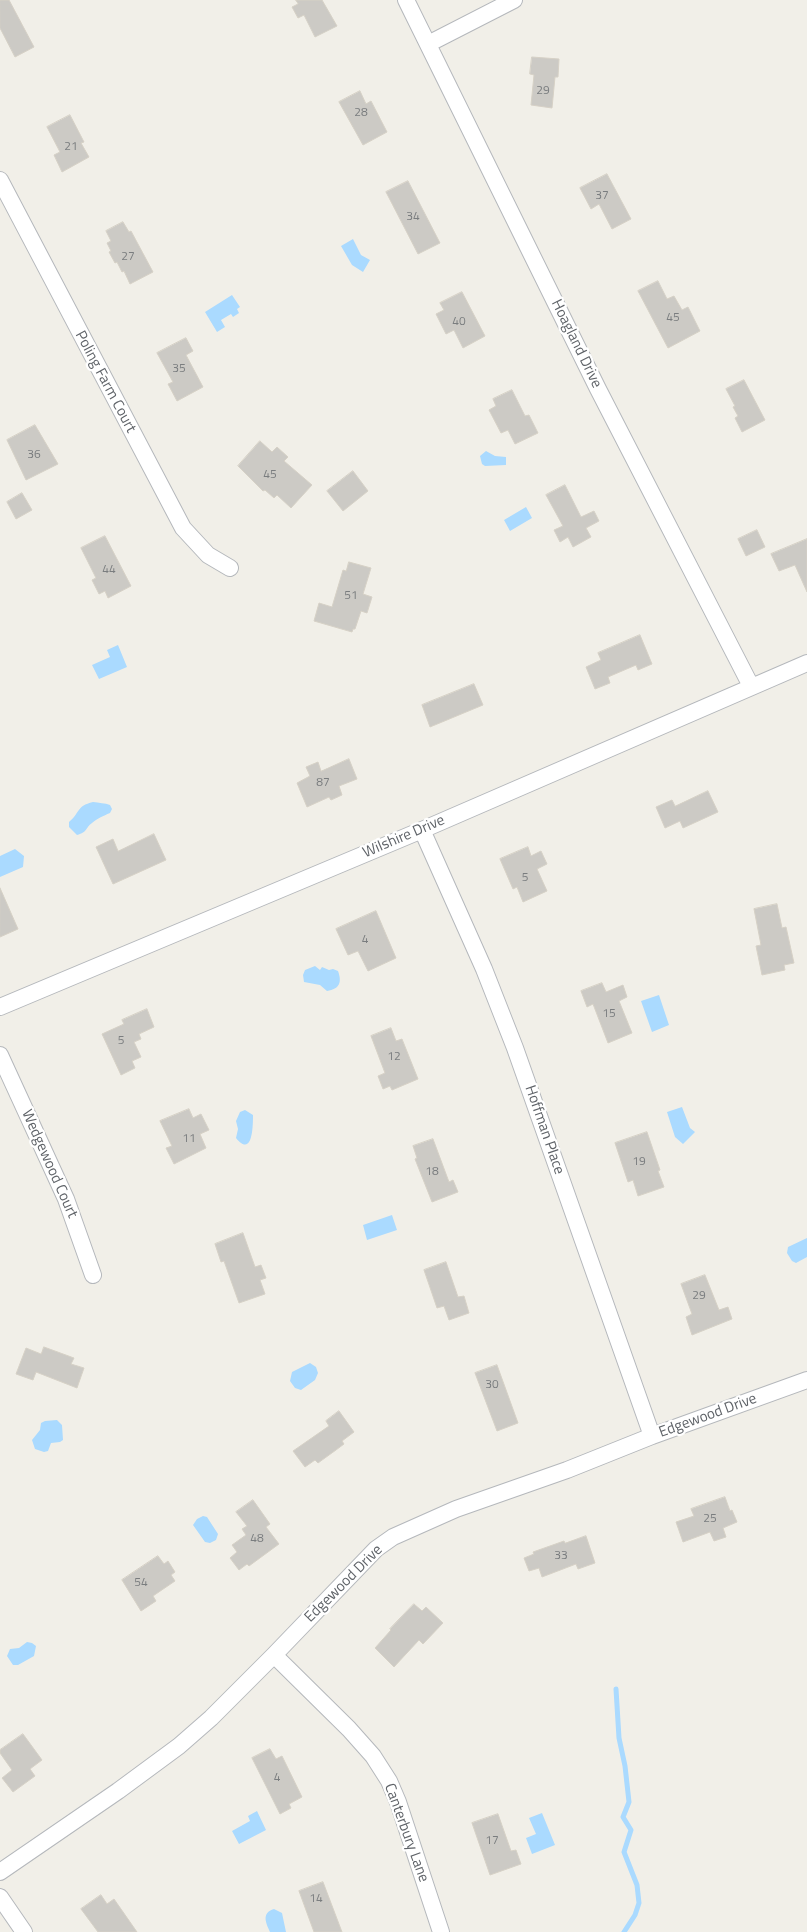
<!DOCTYPE html>
<html>
<head>
<meta charset="utf-8">
<style>
  body { margin:0 }
  canvas { display:block; background:#f1efe8 }
</style>
</head>
<body>
<canvas width="807" height="1932"></canvas>
<script>
const c = document.querySelector('canvas').getContext('2d');
c.lineJoin = 'round';
function fillPath(path, color) {
  c.fillStyle = color;
  c.fill(path, 'evenodd');
}
function stroke(path, color, width, dash) {
  c.strokeStyle = color;
  c.lineWidth = width;
  c.lineCap = dash ? 'butt' : 'round';
  c.setLineDash(dash || []);
  c.stroke(path);
}
function write(font, color, halo, rows, align = 'center') {
  c.font = font + ' "Titillium Web",sans-serif';
  c.lineWidth = 4.5;
  c.setLineDash([]);
  c.textBaseline = 'middle';
  c.strokeStyle = halo;
  c.fillStyle = color;
  for (const [text, x, y, turn = 0] of rows) {
    c.save();
    c.translate(x, y);
    c.rotate((+turn || 0) * Math.PI / 180);
    c.textAlign = isNaN(turn) ? turn : align;
    if (halo) c.strokeText(text, 0, 0);
    c.fillText(text, 0, 0);
    c.restore();
  }
}
const water = new Path2D(`
  M353,239L361,255L370,260L363,272L352,265L341,246Z
  M232,295L240,307L237,309L239,313L233,317L231,314L221,320L225,327L217,332L205,312Z
  M486,451L495,456L506,457V465L485,466L482,464L480,456Z
  M526,507L532,518L510,531L504,520Z
  M118,645L127,667L99,679L92,665L110,657L107,650Z
  M93,802C99,803 105,803 110,805L112,809L110,813C103,816 98,818 92,823C85,828 88,832 77,835L69,827V822C80,813 76,806 93,802Z
  M15,849L24,856L23,867L0,877V856Z
  M315,966L320,970L322,967L329,970L333,969L338,971C342,982 340,989 327,991L320,985L304,982L303,975L305,970Z
  M659,995L669,1025L652,1032L641,1001Z
  M682,1107L690,1128L695,1132L683,1144L675,1137L667,1112Z
  M245,1110L253,1115C253,1124 253,1159 236,1138L238,1129L236,1121L240,1112Z
  M392,1215L397,1230L367,1240L363,1225Z
  M807,1238V1257L796,1263L792,1261L787,1253L788,1247Z
  M310,1363L316,1367L318,1373L315,1380L301,1390L295,1388L290,1381L292,1372Z
  M57,1420L62,1425L63,1440L60,1442L51,1443L48,1451L44,1452L35,1449L32,1440L40,1430L41,1423L45,1421Z
  M203,1516L207,1517L218,1534L216,1540L210,1543L205,1542L193,1525L197,1519Z
  M27,1642L32,1643L36,1646L34,1656L18,1665H13L7,1656L10,1649L19,1648Z
  M257,1811L266,1830L239,1844L232,1831L250,1821L248,1816Z
  M542,1813L555,1845L532,1854L526,1838L536,1834L529,1818Z
  M274,1909L282,1913L286,1932H270C266,1923 261,1913 274,1909Z`);
const stream = new Path2D(`
  M616,1689L619,1738L625,1766L629,1802L623,1817L631,1830L624,1852L637,1885L639,1903L635,1915L624,1932`);
const building = new Path2D(`
  M0,0H9L34,47L15,57L0,28Z
  M296,0H322L337,26L315,37L304,15L298,18L292,7L298,4Z
  M532,57L559,59L558,77H555L552,108L531,105L534,75L530,74Z
  M360,91L366,104L371,101L387,132L363,145L339,102Z
  M70,115L84,142L81,143L89,157L62,172L54,155L60,152L47,127Z
  M607,174L631,219L612,229L599,204L591,209L580,188Z
  M408,181L440,243L418,254L386,192Z
  M123,222L129,232L131,231L153,272L130,284L124,271L122,272L117,262L115,263L109,252L111,251L107,243L111,241L106,231Z
  M658,281L667,299L674,296L682,310L688,307L700,331L668,348L638,291Z
  M462,292L485,336L463,348L454,330L446,334L436,314L444,310L440,303Z
  M186,338L193,351L186,355L203,387L177,401L168,384L173,382L157,353Z
  M744,380L765,420L742,432L735,418L738,416L733,407L735,406L726,389Z
  M512,390L525,416L529,415L538,433L515,444L508,430L501,433L489,410L496,406L493,399Z
  M35,425L58,464L26,480L7,440Z
  M260,441L272,452L277,447L288,457L284,461L312,485L291,508L277,495L274,498L265,490L263,491L238,466Z
  M353,471L368,491L343,511L327,491Z
  M565,485L581,517L594,511L599,521L586,528L591,537L573,547L568,537L560,542L554,530L563,526L546,495Z
  M22,493L32,510L16,519L7,502Z
  M757,530L765,547L746,556L738,539Z
  M105,536L131,586L108,598L105,591L99,594L92,580L96,578L81,548Z
  M807,539V592L795,565L779,571L771,554Z
  M349,562L371,568L363,594L372,597L367,613L361,611L355,629H353L352,632L314,621L319,603L332,607L343,570L346,571Z
  M640,635L652,664L638,670L636,665L608,677L610,683L595,689L586,667L601,660L598,653Z
  M474,684L483,705L430,727L422,705Z
  M349,759L357,779L339,786L342,795L331,800L329,797L307,807L297,783L310,776L306,767L318,762L321,771Z
  M708,791L718,812L683,828L680,821L665,828L656,807L672,800L675,806Z
  M154,834L166,860L113,884L96,847L113,839L118,851Z
  M528,847L531,856L541,851L547,864L537,869L547,891L523,902L517,887L513,889L500,859Z
  M0,888L18,929L0,937Z
  M777,904L782,928L786,927L794,963L784,965L785,970L762,975L756,946L761,945L754,909Z
  M376,911L396,958L368,971L358,951L348,955L336,929Z
  M602,983L606,992L623,985L627,997L619,1001L632,1033L608,1043L593,1004L587,1007L581,991Z
  M147,1009L154,1027L139,1034L141,1039L134,1042L141,1057L132,1061L135,1068L121,1075L102,1034L124,1024L122,1020Z
  M391,1028L396,1041L402,1039L418,1079L392,1090L390,1086L383,1089L378,1076L385,1073L371,1036Z
  M189,1109L193,1118L201,1114L209,1130L200,1134L206,1148L174,1164L166,1148L172,1146L160,1121Z
  M647,1132L660,1170L658,1171L664,1187L638,1196L633,1180L628,1182L615,1143Z
  M433,1139L449,1182L453,1180L458,1192L432,1202L415,1159L417,1158L413,1146Z
  M243,1233L255,1267L261,1265L266,1278L260,1280L265,1294L239,1303L224,1261L221,1262L215,1244Z
  M446,1262L458,1297L464,1296L469,1313L449,1320L444,1306L437,1308L424,1270Z
  M705,1275L719,1310L728,1307L732,1319L692,1335L686,1317L692,1314L681,1284Z
  M44,1347L74,1358L71,1364L84,1368L77,1388L36,1372L33,1380L16,1374L26,1348L41,1354Z
  M497,1365L518,1423L497,1431L475,1373Z
  M339,1411L354,1432L342,1441L344,1444L336,1450L318,1463L315,1460L305,1467L293,1451L329,1426L326,1421Z
  M725,1497L730,1511L732,1510L737,1522L723,1528L726,1537L714,1541L710,1532L683,1542L676,1522L694,1516L691,1509Z
  M253,1500L270,1524L266,1527L279,1544L249,1566L247,1564L239,1570L230,1558L237,1552L232,1545L246,1535L242,1529L247,1526L236,1512Z
  M586,1536L595,1563L578,1569L576,1564L542,1577L539,1568L529,1571L524,1558L534,1554L533,1552L564,1541L565,1543Z
  M158,1556L164,1564L168,1561L175,1572L171,1575L175,1581L153,1596L156,1601L141,1611L122,1580Z
  M414,1604L422,1611L426,1607L443,1623L423,1644L419,1640L394,1667L375,1648L391,1630L390,1629Z
  M23,1734L42,1760L30,1769L35,1776L13,1792L2,1778L12,1770L0,1753V1750Z
  M270,1749L276,1759L282,1756L302,1797L289,1804L291,1808L280,1814L252,1758Z
  M498,1814L511,1851L516,1850L521,1864L490,1875L472,1823Z
  M323,1882L342,1932H314L299,1891Z
  M101,1895L107,1904L114,1899L137,1932H98L81,1909Z`);
const street = new Path2D(`
  M406,0L598,389L751,686
  M428,44L514,0
  M0,180L183,528L208,555L230,568
  M422,830L484,969L515,1048L652,1436
  M0,1007L422,830L807,663
  M0,1055L66,1199L93,1275
  M274,1655L349,1729L373,1756L389,1781L398,1802L441,1932
  M0,1872L118,1791L179,1746L211,1718L274,1655L376,1549L393,1537L456,1509L567,1470L652,1436L807,1380
  M0,1897L24,1932`);
const numberNames = [
  ["29",543,91],
  ["28",361,113],
  ["21",71,147],
  ["37",602,196],
  ["34",413,217],
  ["27",128,257],
  ["45",673,318],
  ["40",459,322],
  ["35",179,369],
  ["36",34,455],
  ["45",270,475],
  ["44",109,570],
  ["51",351,596],
  ["87",323,783],
  ["5",525,878],
  ["4",365,940],
  ["15",609,1014],
  ["5",121,1041],
  ["12",394,1057],
  ["11",189,1139],
  ["19",639,1162],
  ["18",432,1172],
  ["29",699,1296],
  ["30",492,1385],
  ["25",710,1519],
  ["48",257,1539],
  ["33",561,1556],
  ["54",141,1583],
  ["4",277,1778],
  ["17",492,1841],
  ["14",316,1899]
];
const streetNames = [
  ["Hoagland Drive",576,344,64],
  ["Poling Farm Court",105,382,62],
  ["Wilshire Drive",404,837,-23],
  ["Hoffman Place",544,1130,71],
  ["Wedgewood Court",49,1164,66],
  ["Edgewood Drive",708,1416,-20],
  ["Edgewood Drive",344,1584,-45],
  ["Canterbury Lane",406,1833,70]
];
fillPath(water, '#aadaff');
stroke(stream, '#aadaff', 5);
fillPath(building, '#cccac5');
stroke(building, '#d6d1c6', 1);
stroke(street, '#b5b8bc', 18);
stroke(street, '#fff', 16);
write('12px', '#7a7d7f', null, numberNames);
write('15px', '#5f6368', '#fff', streetNames);
</script>
</body>
</html>
